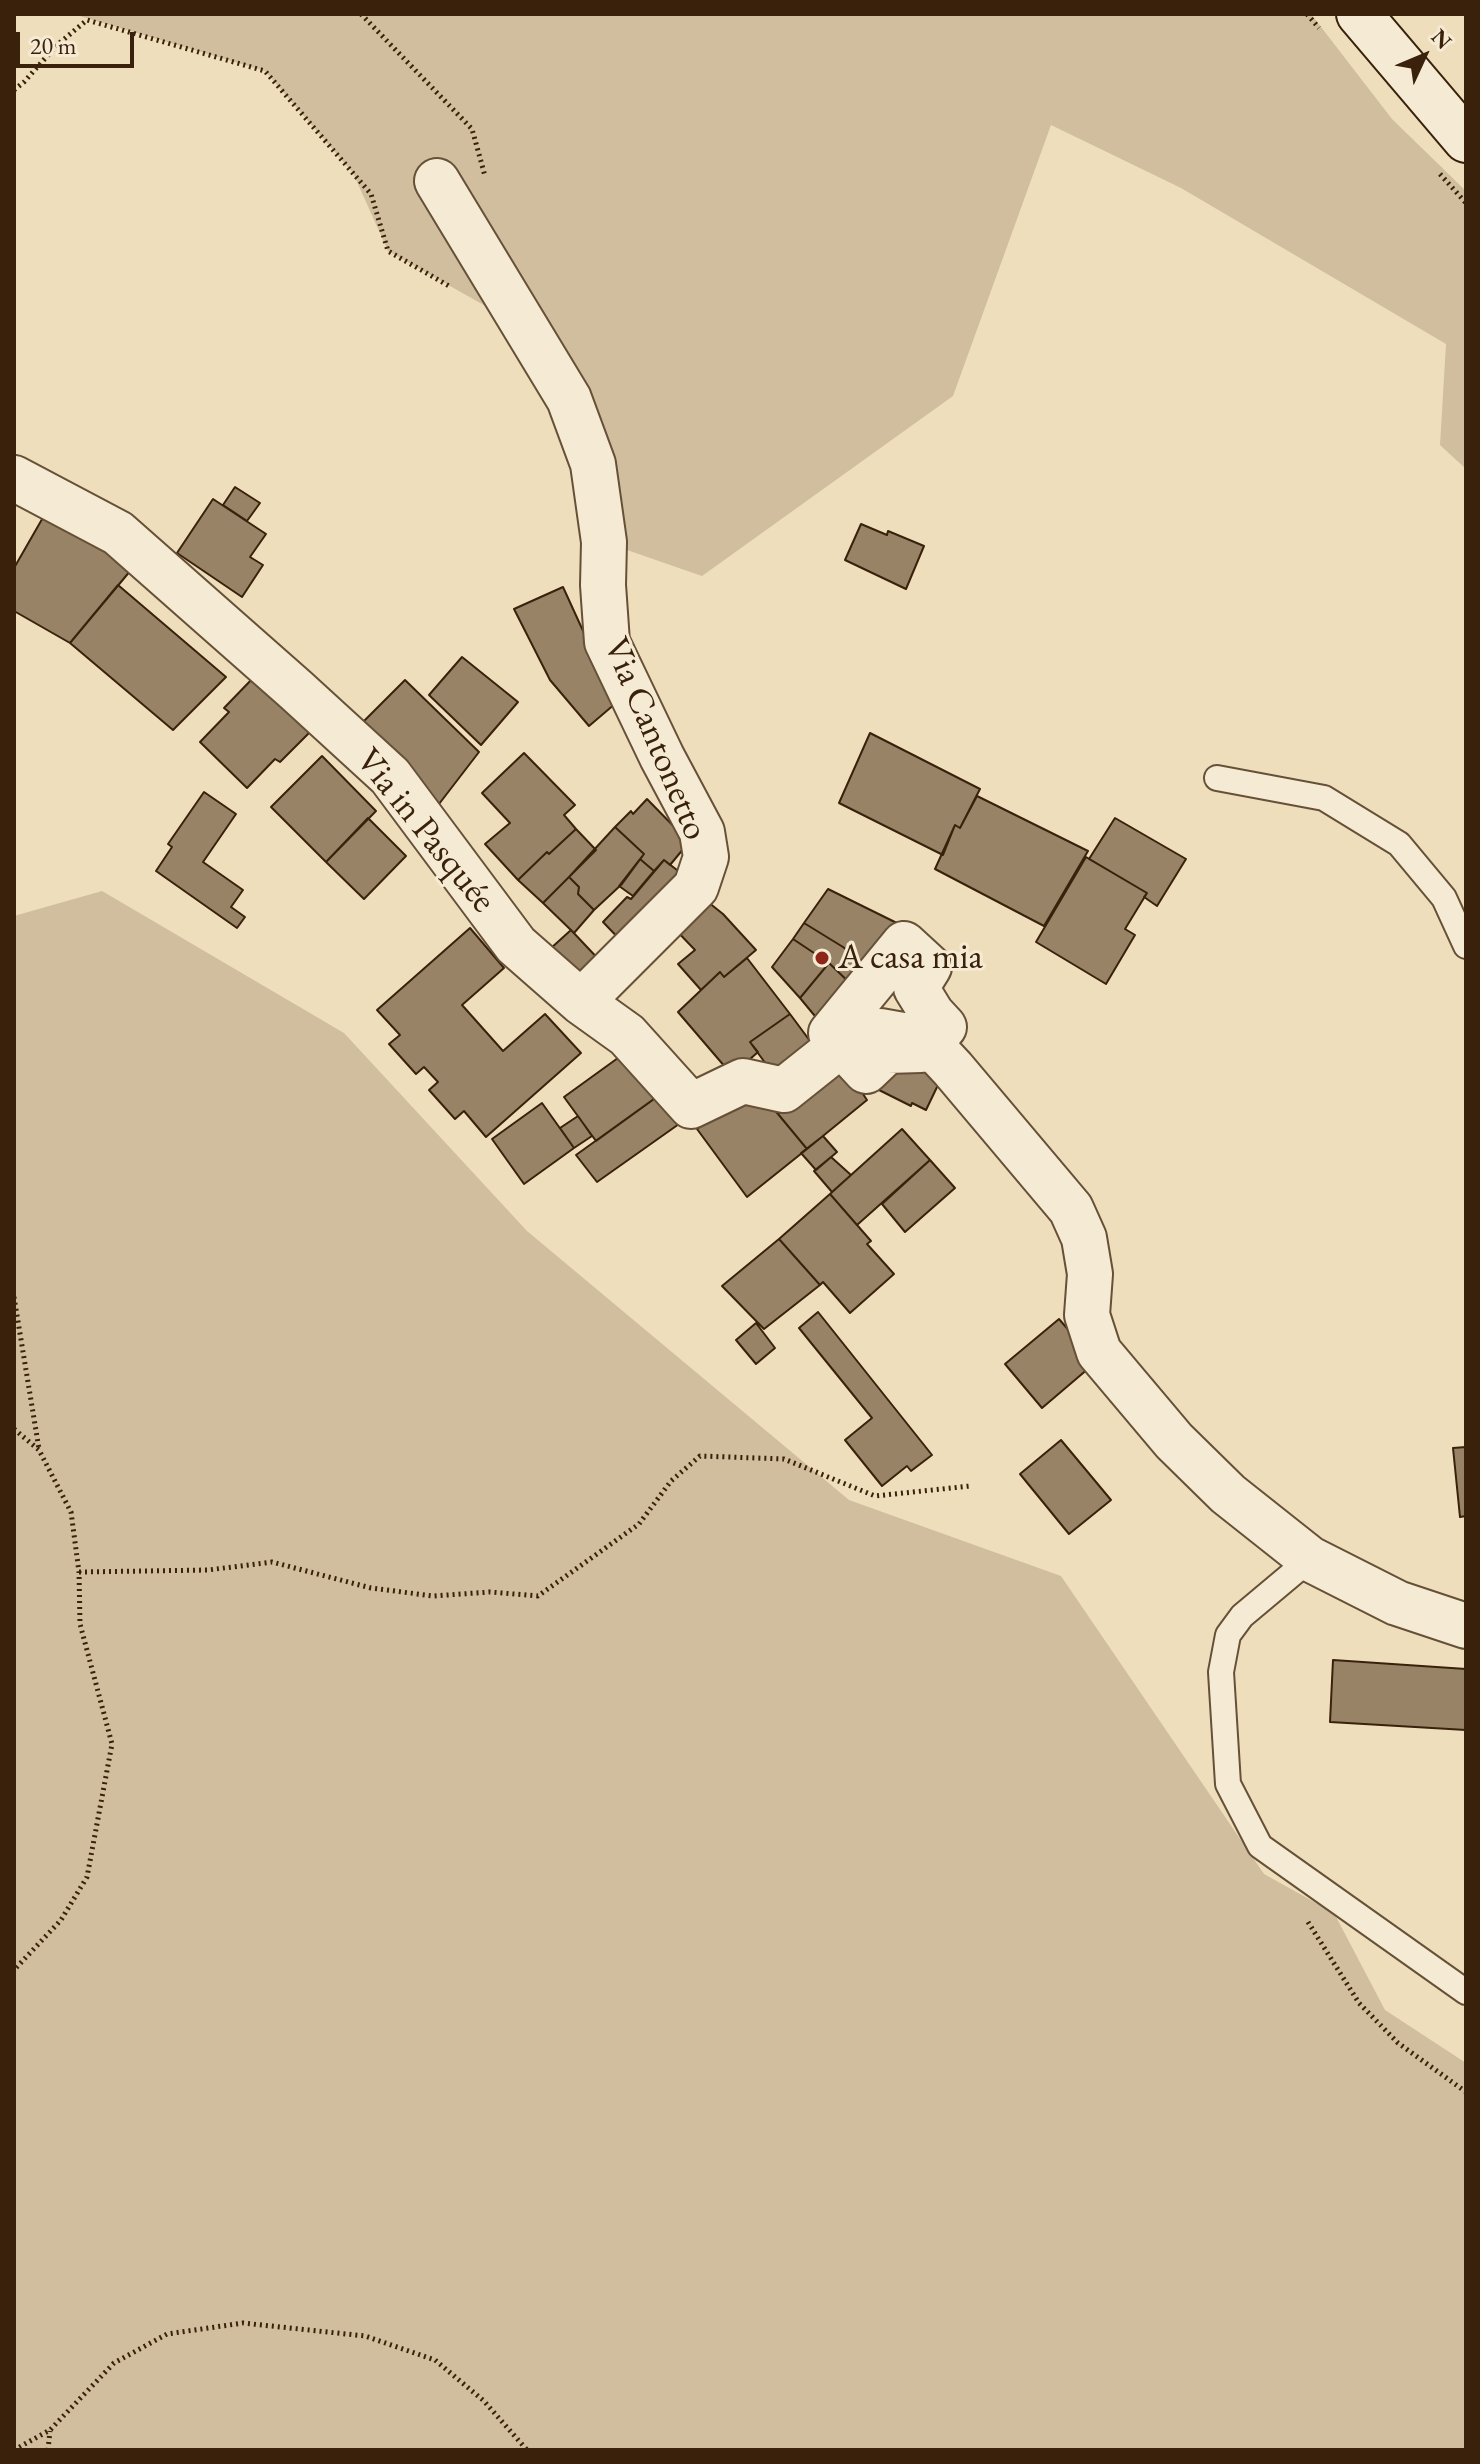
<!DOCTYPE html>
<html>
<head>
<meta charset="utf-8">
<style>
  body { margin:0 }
  #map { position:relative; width:1480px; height:2464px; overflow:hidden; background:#efdebc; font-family:"EB Garamond",serif }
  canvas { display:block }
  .frame { position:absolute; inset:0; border:16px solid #39210b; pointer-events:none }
  .north { position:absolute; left:1384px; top:16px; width:80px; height:80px; -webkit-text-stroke:6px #f5ead3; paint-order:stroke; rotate:46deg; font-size:22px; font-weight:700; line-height:32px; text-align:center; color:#39210b }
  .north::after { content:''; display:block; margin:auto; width:28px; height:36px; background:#39210b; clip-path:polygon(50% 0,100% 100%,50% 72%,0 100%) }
  .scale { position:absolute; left:16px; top:32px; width:118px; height:36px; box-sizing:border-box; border:4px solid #39210b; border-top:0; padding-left:10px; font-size:24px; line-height:28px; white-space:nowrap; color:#39210b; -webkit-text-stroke:6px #f5ead3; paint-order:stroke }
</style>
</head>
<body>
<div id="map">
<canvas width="1480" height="2464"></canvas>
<div class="frame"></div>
<div class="north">N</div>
<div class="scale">20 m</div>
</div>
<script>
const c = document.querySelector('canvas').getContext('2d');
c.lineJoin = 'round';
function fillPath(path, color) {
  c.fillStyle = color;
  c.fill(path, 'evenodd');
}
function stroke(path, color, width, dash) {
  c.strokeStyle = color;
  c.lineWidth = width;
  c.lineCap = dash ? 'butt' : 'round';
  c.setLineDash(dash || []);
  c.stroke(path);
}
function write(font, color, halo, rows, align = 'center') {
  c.font = font + ' "EB Garamond",serif';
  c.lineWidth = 6;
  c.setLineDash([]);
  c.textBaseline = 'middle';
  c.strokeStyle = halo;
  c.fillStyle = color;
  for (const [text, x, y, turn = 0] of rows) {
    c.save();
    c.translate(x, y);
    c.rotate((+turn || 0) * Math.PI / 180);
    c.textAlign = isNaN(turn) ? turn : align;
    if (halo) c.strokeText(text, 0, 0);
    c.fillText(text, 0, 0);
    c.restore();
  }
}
const green = new Path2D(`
  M73,14H1311L1392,119L1466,191V469L1440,445L1446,344L1181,188L1051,125L953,396L702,576L604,542L528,330L388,251L353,173L265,71Z
  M102,891L344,1033L527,1231L849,1500L1061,1576L1264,1874L1334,1913L1385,2010L1466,2063V2450H14V916Z`);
const building = new Path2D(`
  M235,487L260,503L247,521L223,505Z
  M213,499L266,534L250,557L263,565L242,597L177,553Z
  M45,514L136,564L70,643L14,611V568Z
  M861,524L887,535L888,531L924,546L906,589L845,560Z
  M118,585L226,677L173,730L70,643Z
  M563,587L616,703L589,726L550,680L514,609Z
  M462,657L518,702L481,745L429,695Z
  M255,676L311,731L280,762L275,759L247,788L200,742L229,712L224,708Z
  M405,680L479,752L439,804L360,725Z
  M870,733L980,789L960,828L955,825L943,855L839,803Z
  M524,753L575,805L564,815L576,829L549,854L547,852L518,880L485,844L510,823L482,793Z
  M322,756L376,811L326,862L271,807Z
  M204,792L236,814L203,862L243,890L231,907L245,917L237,928L156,871L172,847L168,844Z
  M977,796L1088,851L1044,926L935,869L955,825L960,828Z
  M647,799L689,842L670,865L664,860L654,871L640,859L644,854L615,827L631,811L633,814Z
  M368,818L406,856L364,899L326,862Z
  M1115,818L1186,859L1157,906L1144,897L1147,893L1089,859Z
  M615,827L644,854L622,884L594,910L578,894L579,887L569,877Z
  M576,829L596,850L543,903L518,880L547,852L549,854Z
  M1086,857L1147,893L1125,929L1135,935L1106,984L1036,942Z
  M640,859L654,871L633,896L619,886Z
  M664,860L690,880L626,946L603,922L627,897L631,899Z
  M569,877L579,887L578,894L594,910L574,933L543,903Z
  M828,889L911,930L874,971L843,947L804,923Z
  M703,898L723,914L756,950L724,977L720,972L701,990L678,964L695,950L672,926Z
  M804,923L843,947L874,971L856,989L829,963L793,939Z
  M470,928L504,968L462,1005L503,1051L545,1014L581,1053L486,1137L464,1111L455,1119L429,1090L438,1082L424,1067L416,1074L389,1044L400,1035L377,1010Z
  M571,930L603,964L580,985L550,949Z
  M793,939L829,963L800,998L772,967Z
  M747,958L790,1014L750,1042L758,1052L732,1075L678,1012L720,972L724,977Z
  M829,963L856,989L824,1027L800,998Z
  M790,1014L816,1049L776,1078L750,1042Z
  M629,1050L661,1094L596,1141L564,1097Z
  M839,1058L867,1100L807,1149L778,1114Z
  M889,1058L920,1072L925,1063L938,1085L926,1110L912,1103L911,1106L875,1088Z
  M754,1085L807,1149L747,1197L697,1129Z
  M658,1096L679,1124L597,1182L576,1155Z
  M542,1103L574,1148L524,1184L492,1139Z
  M578,1116L592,1136L574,1148L560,1128Z
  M902,1129L930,1160L857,1225L830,1194Z
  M823,1136L837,1152L816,1170L801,1153Z
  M831,1157L851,1175L832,1192L814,1171Z
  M930,1160L955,1188L905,1232L882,1204Z
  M830,1194L871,1241L867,1244L894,1274L850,1313L823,1282L820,1285L779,1239Z
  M779,1239L820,1285L764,1329L722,1286Z
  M818,1312L932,1455L911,1471L907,1466L882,1486L845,1440L872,1418L799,1328Z
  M1059,1319L1096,1362L1042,1408L1005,1364Z
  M756,1323L775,1348L756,1364L736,1340Z
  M1061,1440L1111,1500L1069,1534L1020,1474Z
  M1466,1447V1516L1460,1517L1453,1448Z
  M1333,1660L1466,1669V1730L1330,1722Z`);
const path = new Path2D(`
  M361,14L472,129L485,176
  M1307,14L1319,28
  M14,90L24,82L57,45L87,20L265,71L371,194L388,251L449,286
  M1440,174L1466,203
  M14,1297L39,1449
  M14,1429L39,1450L71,1512L79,1572L80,1624L112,1744L87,1877L61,1920L14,1970
  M79,1572L208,1570L272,1562L371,1588L433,1596L490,1592L538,1596L639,1524L671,1481L700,1456L784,1459L875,1496L970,1486
  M1308,1922L1359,2003L1398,2043L1466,2092
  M14,2450L50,2430L114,2363L167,2334L243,2323L365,2336L435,2360L484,2401L527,2450
  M48,2450L50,2431`);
const lane = new Path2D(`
  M1217,778L1324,798L1399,844L1444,898L1466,946
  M1310,1559L1242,1616L1228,1635L1221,1672L1228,1784L1260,1846L1466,1992`);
const street = new Path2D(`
  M437,181L569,399L593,464L604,542L603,585L607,642L662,757L702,832L706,857L696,887L581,1002
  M14,478L118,533L296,690L390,776L516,945L581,1002L627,1035L691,1106L743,1081L784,1090L833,1051L880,1031L925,1039L953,1069L1071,1209L1084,1238L1090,1274L1087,1315L1099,1352L1174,1441L1228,1494L1310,1559L1397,1603L1466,1626
  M904,944L929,967L916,988L932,1014L944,1027L921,1050L887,1051L866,1071L831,1033Z`);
const secondary = new Path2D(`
  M1359,14L1466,140`);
const markers = [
  [822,958,8,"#8f2418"]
];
const streetNames = [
  ["Via Cantonetto",655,739,67],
  ["Via in Pasquée",425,831,51]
];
const poiNames = [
  ["A casa mia",838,958]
];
fillPath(green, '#d0be9e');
fillPath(building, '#988367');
stroke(building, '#39210b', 2);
stroke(lane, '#665037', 28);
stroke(street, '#665037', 48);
stroke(secondary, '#39210b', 48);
stroke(path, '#39210b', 5, [2, 4]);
stroke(lane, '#f5ead3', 24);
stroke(street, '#f5ead3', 44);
stroke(secondary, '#f5ead3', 44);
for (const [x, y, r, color] of markers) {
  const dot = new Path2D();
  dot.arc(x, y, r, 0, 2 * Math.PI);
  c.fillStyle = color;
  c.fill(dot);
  stroke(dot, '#f5ead3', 3);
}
write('36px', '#39210b', '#f5ead3', streetNames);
write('36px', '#39210b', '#f5ead3', poiNames, 'left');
</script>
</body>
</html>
